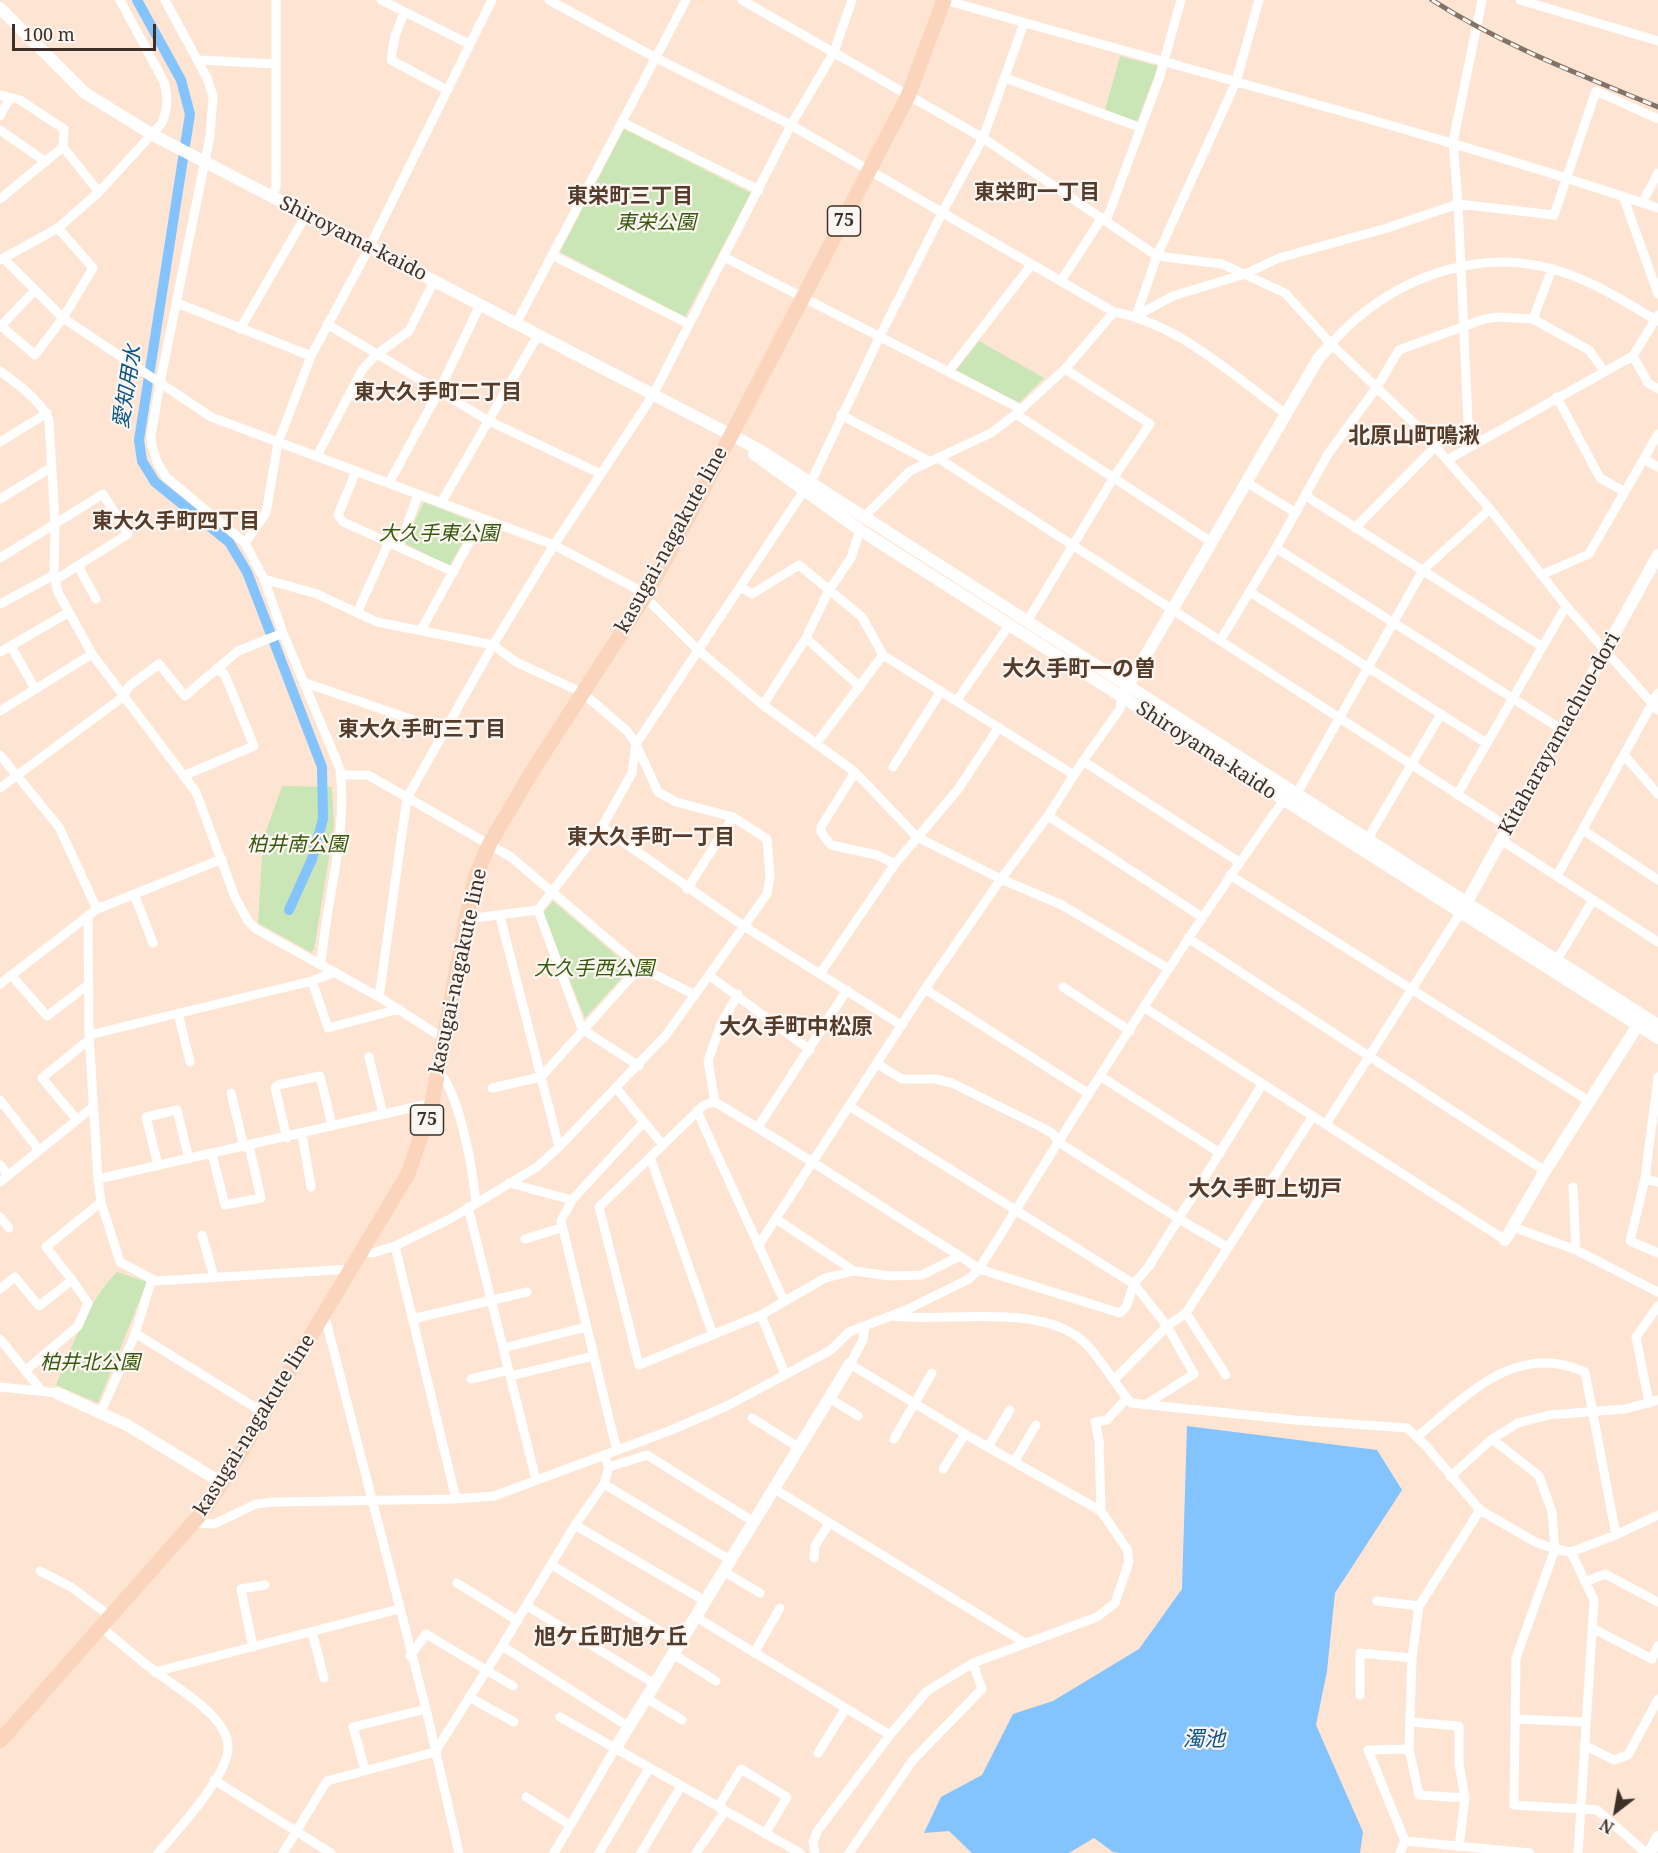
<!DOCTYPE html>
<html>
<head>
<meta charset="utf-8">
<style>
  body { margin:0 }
  #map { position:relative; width:1658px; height:1853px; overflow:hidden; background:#fee5d3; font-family:"Noto Serif",serif }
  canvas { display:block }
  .north { position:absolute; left:1586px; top:1781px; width:60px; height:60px; -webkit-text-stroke:4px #fcf6f2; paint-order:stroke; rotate:211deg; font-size:16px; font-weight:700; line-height:24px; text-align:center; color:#3c3028 }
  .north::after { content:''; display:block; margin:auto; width:21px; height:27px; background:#3c3028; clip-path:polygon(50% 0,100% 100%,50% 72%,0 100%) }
  .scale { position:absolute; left:12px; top:24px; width:144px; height:27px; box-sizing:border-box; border:3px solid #3c3028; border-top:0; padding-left:8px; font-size:18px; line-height:21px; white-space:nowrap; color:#3c3028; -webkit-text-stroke:4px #fcf6f2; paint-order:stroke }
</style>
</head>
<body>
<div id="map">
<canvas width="1658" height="1853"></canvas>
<div class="north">N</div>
<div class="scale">100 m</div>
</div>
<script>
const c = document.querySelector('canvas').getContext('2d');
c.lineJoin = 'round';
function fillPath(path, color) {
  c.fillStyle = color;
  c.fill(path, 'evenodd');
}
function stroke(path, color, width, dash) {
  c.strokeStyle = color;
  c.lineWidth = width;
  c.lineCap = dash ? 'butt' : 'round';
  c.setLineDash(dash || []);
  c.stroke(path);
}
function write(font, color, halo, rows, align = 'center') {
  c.font = font + ' "Noto Serif","Noto Sans JP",serif';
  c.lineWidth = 4.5;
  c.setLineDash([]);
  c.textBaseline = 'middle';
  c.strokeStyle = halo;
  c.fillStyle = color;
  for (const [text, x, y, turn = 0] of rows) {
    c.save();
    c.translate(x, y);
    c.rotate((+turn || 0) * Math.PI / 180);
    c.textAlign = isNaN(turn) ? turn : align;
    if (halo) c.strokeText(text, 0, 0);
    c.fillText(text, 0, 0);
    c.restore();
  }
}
const green = new Path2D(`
  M1120,56L1158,66L1137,122L1105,110Z
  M624,129L751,193L685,317L560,252Z
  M979,341L1044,378L1019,403L956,370Z
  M424,502L474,522L449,567L404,543Z
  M282,786L332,787L334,826L314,950L310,952L258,923L263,840Z
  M553,901L631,968L585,1018L543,913Z
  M117,1272L147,1282L98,1403L56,1385C73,1346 87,1302 117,1272Z`);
const water = new Path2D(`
  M1187,1426L1377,1450L1402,1490L1335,1593L1327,1671L1316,1725L1363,1832L1360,1853H1120L1113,1852L1094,1838L1069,1853H972L949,1831L924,1833L941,1797L982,1775L1013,1714L1053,1701L1139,1649L1182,1589Z`);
const canal = new Path2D(`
  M137,0L181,80L190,114L139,440L142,461L155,482L229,542L247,572L322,767L323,819L312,859L289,910`);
const minor = new Path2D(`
  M165,0L207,78L213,96L210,136L160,383L151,436L152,446L157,462L166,477L245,543L264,579L283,633L340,769C348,835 326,899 321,965
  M381,0L469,44
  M549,0L656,58L791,125L1114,312C1180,324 1233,376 1286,414
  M742,0L983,138L1157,256L1222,264L1285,293L1331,344L1419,428L1490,509L1566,606L1658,710
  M945,0C1183,69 1423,129 1658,208
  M1520,0L1658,41
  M404,13L395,36L391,60L447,90
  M199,60L276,64
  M1005,78L1139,127
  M0,95L20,100L64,129L63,147L0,199
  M0,116L9,99
  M622,122L759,190
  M0,130L46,162
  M63,147L99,192
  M1623,196L1658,294
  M272,197L276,187V0
  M1642,203L1658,173
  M552,255L689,324
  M724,257L1021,409
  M3,258L63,318L211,417L554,545L637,589L697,649L763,705L855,772L917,837L1001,879L1062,905L1169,969
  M0,260L58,228L99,192L162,123C168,108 168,97 164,82L120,0
  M1061,281L1101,219L1108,216L1159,79L1181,0
  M35,290L1,326L35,355L63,318L93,268L58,228
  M177,303L311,356
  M1658,315L1633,356L1648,383L1658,389
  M1136,316L1173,296L1245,274L1279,258L1387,228L1458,204L1554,215L1596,91L1658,119
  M1136,316L1157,256L1236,82L1259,0
  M1533,319L1552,269
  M327,324L489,421L601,474
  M516,324L686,0
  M240,329L306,215
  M1331,344C1388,279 1480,243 1565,273C1598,284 1628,304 1658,321
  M0,371C17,384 41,400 49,420L55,524L54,575L58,592L92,654L196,792L235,897L248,921L256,929L379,997L443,1038
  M949,371L1032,264
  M1557,397L1600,478L1625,492
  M1016,414L1210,541
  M841,415L929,461
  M1479,440L1468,421L1458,204L1453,142L1482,0
  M0,442L47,413
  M317,456L362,370L376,355L409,331L434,281
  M938,458L1508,827
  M1644,459L1658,467
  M1447,460L1633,356
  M356,471L338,515L343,522L454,572
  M811,482L880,336L943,211L983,138L1024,23
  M1246,482L1296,513
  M389,483L439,391L480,305
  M1306,496L1541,646
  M0,499L52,467
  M441,503L538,335
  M863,518L910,471L991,433L1016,414L1065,369L1114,312
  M1355,528L1435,447
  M245,543L266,513L278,443L311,356L369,248L492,0
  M399,547L418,495
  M1276,548L1561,729
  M0,558L103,494L128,534L55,580
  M78,566L96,599
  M1541,575L1589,554L1658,434
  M264,579L317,594L377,622L493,645L516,662L583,693L627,731L636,744L658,792L676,802L733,817L767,839L770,877L767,894L666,1035L559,1147L537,1167L450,1219L395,1246L373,1253L361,1251
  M741,587L752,594L799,565L862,617L883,655L1074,775
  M1250,592L1486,743
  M0,604L54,575
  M357,613L389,542
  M1028,620L1114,477L1150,424L1065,369
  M421,630L482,519
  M806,638L860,687
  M1220,641L1276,548L1328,454L1377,387L1399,350L1484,319L1498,317L1533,319L1589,350L1604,371
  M11,646L35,689
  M0,652L69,612
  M306,683L445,731
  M957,700L1010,624
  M763,705L806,638L828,592L851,558L860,530
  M0,711L92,654
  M816,744L883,655
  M0,755L59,827L97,909
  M1624,755L1658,794
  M1083,761L1239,862
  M893,767L941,691
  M855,772L821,827V832L831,845L877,855L895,864
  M340,775H368L511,857L640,967L695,995
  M183,776L254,746L225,675L217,668
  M0,788L123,697L129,686L159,664L185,696L238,651L283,633
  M1296,795L1423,570L1490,509
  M1457,795L1566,606
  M1048,816L1202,917
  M602,827L742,925L901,1025
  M1583,830L1658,880
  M1367,840L1441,714
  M1501,840L1658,942
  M1230,875L1589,1101
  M1557,876L1658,693
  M687,889L733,817
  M134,894L153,943
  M538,910L582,1029L639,1066
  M88,915L89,1035L98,1179L101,1202L120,1262L156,1281L351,1269
  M500,916L559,1147
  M466,919L538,910L602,827L632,773L636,744L803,492
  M1188,938L1545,1171
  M1557,960L1593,900
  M820,974L895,864L959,788L999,727
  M11,975L47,1016L89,984
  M710,976L810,1050
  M312,981L328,1028L399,1009
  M0,984L97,909L222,859
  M1063,987L1130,1031
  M925,989L1089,1094
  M379,997L407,798L493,645L554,545L653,395L791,125L834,52L852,0
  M1145,1008L1505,1240
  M178,1013L190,1062
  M89,1035L312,981L335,972
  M369,1057L383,1114
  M877,1064L902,1079H935L952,1083L1041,1127L1052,1133L1060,1143L1179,1219L1227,1247
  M438,1070C460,1095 473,1169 476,1204
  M1100,1076L1220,1153
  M1658,1077L1645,1179L1630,1241L1658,1253
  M492,1088L541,1077L640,967
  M617,1089L662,1144
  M231,1093L244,1147
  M0,1100L39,1150
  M715,1102L708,1061L721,1024L738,994
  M849,1106L1134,1284L1167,1326L1194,1374L1145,1405
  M697,1111L784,1301
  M77,1120L42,1078L90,1039
  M1326,1124L1461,912
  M758,1127L847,990
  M302,1134L311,1187
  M287,1138L275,1088L278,1085L320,1076L332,1125
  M212,1154L225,1205L261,1198L249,1146
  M650,1157L713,1335
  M0,1165L8,1175
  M158,1165L146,1117L177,1110L189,1159
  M98,1179L432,1103
  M1645,1179L1658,1182
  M0,1182L93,1107
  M509,1183L572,1200
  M1573,1187L1576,1250
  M468,1207L536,1480
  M0,1217L9,1228
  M776,1219L854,1271
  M1513,1227L1576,1250L1658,1292
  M202,1235L214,1277
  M525,1239L561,1228
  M395,1246L456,1499
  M758,1246L925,989L1001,879L1048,816L1083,761L1120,709L1122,696
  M960,1256L922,1275L890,1276L854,1271L825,1278L761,1315L639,1365L599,1207L704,1105L715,1102C798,1151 878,1205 960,1256L979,1269L1120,1313L1126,1307L1134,1284L1149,1266L1262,1085
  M72,1280L46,1247L101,1202
  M0,1289L15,1277L39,1306L72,1280L88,1303L78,1326L26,1370
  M324,1313L426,1709L459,1853
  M1186,1313L1226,1375
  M761,1315L785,1374
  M893,1316C947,1323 1043,1301 1086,1344C1103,1362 1115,1384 1131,1403L1295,1420L1407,1428L1426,1446L1480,1510L1535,1542L1555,1549L1571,1552L1616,1535L1658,1515
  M412,1319L527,1292
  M135,1333L264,1413
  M0,1339L41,1390
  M504,1348L586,1327
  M511,1376L593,1356
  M471,1379L509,1370
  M1114,1380L1167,1326L1186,1313L1313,1116
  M0,1387L57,1393
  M829,1398L858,1416
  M1649,1403L1636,1337L1658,1306
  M101,1412L134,1337L152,1279
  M752,1418L798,1447
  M1417,1437C1467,1395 1516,1341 1585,1372L1616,1535
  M894,1439L932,1373
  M1492,1439L1539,1476L1552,1512L1555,1549L1516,1658L1514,1805L1597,1810L1646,1853
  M988,1447L1010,1410
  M617,1451L561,1221L572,1200L643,1123
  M604,1456L609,1467L604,1484L575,1525L502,1646L629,1727
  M1014,1462L1036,1425
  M609,1467L647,1455L754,1522
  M943,1469L965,1434
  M1450,1477L1492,1439L1518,1423L1549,1415L1625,1409L1658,1400
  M604,1484L730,1560
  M773,1488L1025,1643
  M1101,1511L1099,1441L1095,1422L1107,1420L1127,1398
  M193,1523L214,1524L256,1504L274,1502L456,1499L494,1496L669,1431L727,1406L831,1350L849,1332L906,1310L969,1279L979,1269C1078,1111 1175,952 1283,801
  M575,1525L705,1601
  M1571,1552L1594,1600L1578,1853
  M814,1558L815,1546L829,1523
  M552,1565L679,1643
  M40,1571L71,1587L111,1617
  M723,1571L760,1593
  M1585,1582L1605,1574L1658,1602
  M457,1583L518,1621
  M1377,1601L1419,1606
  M527,1606L655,1684
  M696,1617L890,1735
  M102,1628C120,1643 137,1658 156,1672C178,1689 227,1716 228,1746C230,1774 176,1832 158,1853
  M1592,1628L1652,1659L1658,1646
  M312,1632L324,1678
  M253,1647L241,1589L265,1585
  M754,1653L780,1608
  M673,1654L716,1681
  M410,1656L426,1634L513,1686
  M155,1672L399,1609
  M1360,1695V1653L1412,1658
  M469,1697L514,1722
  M646,1698L682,1720
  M560,1717L800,1853
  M1515,1719L1585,1722
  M1410,1722L1459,1726V1764L1465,1798L1459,1847
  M1584,1745L1614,1760L1628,1755L1658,1699
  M818,1753L846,1708
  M365,1770L353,1727L426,1709
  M214,1780L331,1853
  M526,1797L570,1825
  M1465,1798L1419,1795L1409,1749L1412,1658L1419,1606L1480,1510
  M718,1807L741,1769L787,1797L765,1834
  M1405,1841L1530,1853
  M283,1853L327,1781L435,1752L502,1646
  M554,1853L615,1749
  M599,1853L649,1768
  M641,1853L681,1786
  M696,1853L725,1811
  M815,1853L813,1842L818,1830L890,1735L927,1691L973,1663L1097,1617L1115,1603L1129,1562L1127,1549L1101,1511L970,1437L850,1364L863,1340L865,1326
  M849,1853L913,1760L982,1689L973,1663
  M1400,1853L1405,1841L1368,1750L1409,1749`);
const tertiary = new Path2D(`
  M0,8L85,93L153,135L758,449L1658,1025
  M754,454L860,530L1658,1038
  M1125,691L1318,359L1331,344
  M1463,909L1658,555
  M1505,1240L1545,1171L1638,1025
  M57,1393L127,1425L222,1483
  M615,1749L850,1364
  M1650,1853L1658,1837`);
const primary = new Path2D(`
  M0,1741L199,1516L222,1483L408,1174L432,1103L466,919L476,875L490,843L533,770L644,598L678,537L908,96L944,0`);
const rail = new Path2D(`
  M1432,0C1502,45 1581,75 1658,107`);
const shields = [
  [844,221,33],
  [427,1120,33]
];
const shieldNames = [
  ["75",844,221],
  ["75",427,1120]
];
const parkNames = [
  ["東栄公園",656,223],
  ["大久手東公園",439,534],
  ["柏井南公園",297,845],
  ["大久手西公園",594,969],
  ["柏井北公園",90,1363]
];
const streetNames = [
  ["Shiroyama-kaido",353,239,27],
  ["kasugai-nagakute line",672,540,-61],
  ["Kitaharayamachuo-dori",1560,734,-61],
  ["Shiroyama-kaido",1206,751,33],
  ["kasugai-nagakute line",459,971,-78],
  ["kasugai-nagakute line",255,1425,-58]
];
const neighbourhoodNames = [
  ["東栄町一丁目",1037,193],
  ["東栄町三丁目",630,197],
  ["東大久手町二丁目",438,393],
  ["東大久手町四丁目",176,522],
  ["東大久手町三丁目",422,730],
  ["東大久手町一丁目",651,838]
];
const waterNames = [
  ["愛知用水",128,387,-81],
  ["濁池",1204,1740]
];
const quarterNames = [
  ["北原山町鳴湫",1414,437],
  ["大久手町一の曽",1079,670],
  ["大久手町中松原",796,1028],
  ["大久手町上切戸",1265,1190],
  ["旭ケ丘町旭ケ丘",611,1638]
];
fillPath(green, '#cae6b6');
fillPath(water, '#83c3fe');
stroke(canal, '#83c3fe', 10);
stroke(minor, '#fff', 9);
stroke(tertiary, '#fff', 12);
stroke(primary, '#fbd5bb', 15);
stroke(rail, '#837267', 5);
stroke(rail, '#fcf6f2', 3, [9]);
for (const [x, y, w] of shields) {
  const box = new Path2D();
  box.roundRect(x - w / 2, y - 15, w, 30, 4.5);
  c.fillStyle = '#fcf6f2';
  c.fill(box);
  stroke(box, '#3c3028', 1.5);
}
write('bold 18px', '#3c3028', null, shieldNames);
write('italic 20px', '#36590d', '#fcf6f2', parkNames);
write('20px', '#3c3028', '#fcf6f2', streetNames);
write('bold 21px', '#553c2a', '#fcf6f2', neighbourhoodNames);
write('italic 21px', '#095489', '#fcf6f2', waterNames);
write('bold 22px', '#553c2a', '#fcf6f2', quarterNames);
</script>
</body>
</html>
